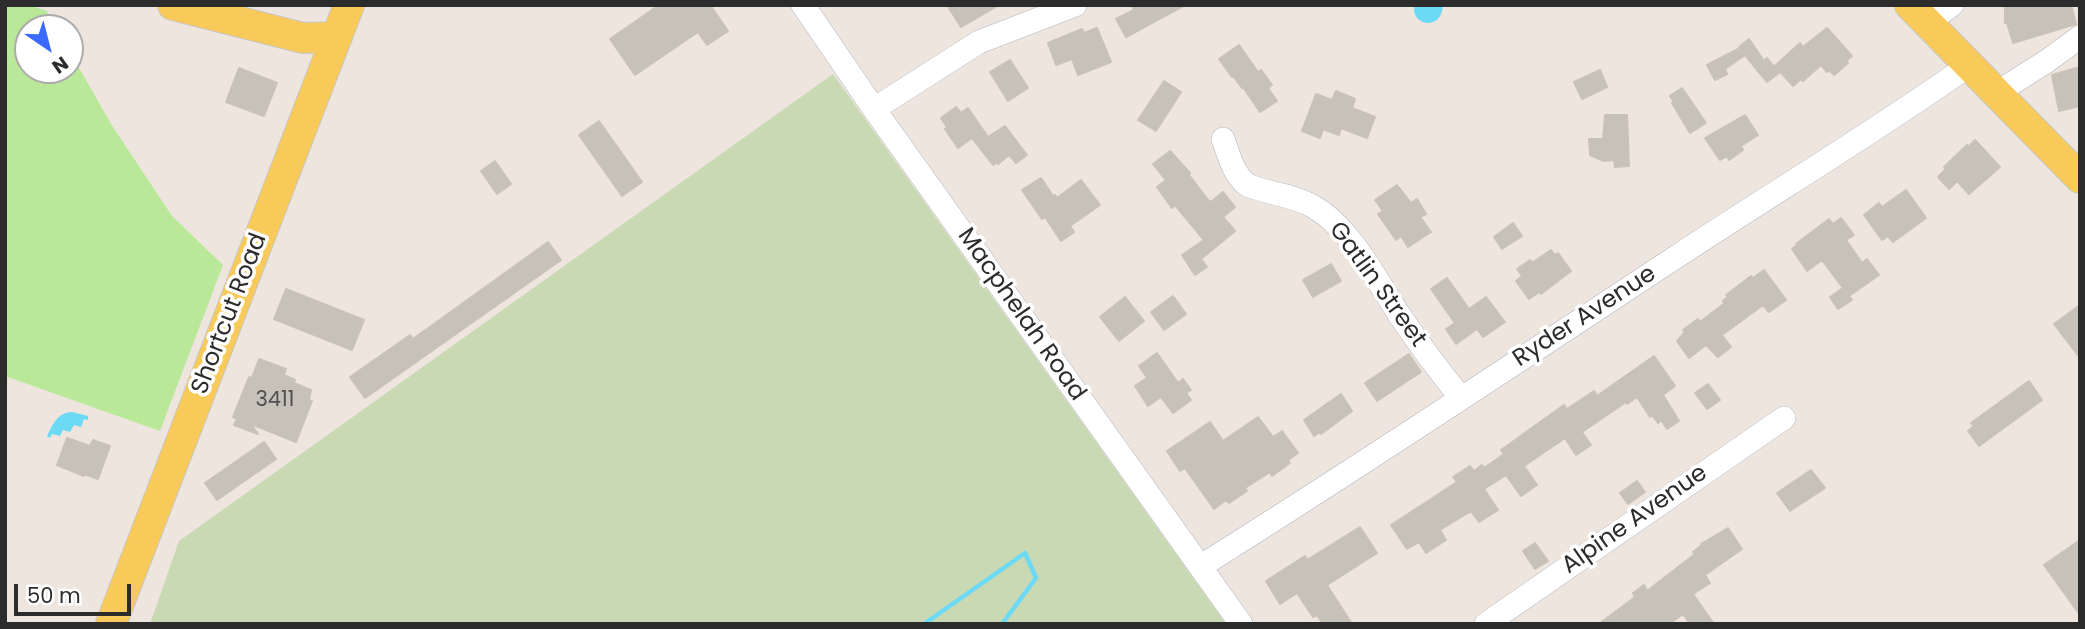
<!DOCTYPE html>
<html>
<head>
<meta charset="utf-8">
<style>
  body { margin:0 }
  #map { position:relative; width:2085px; height:629px; overflow:hidden; background:#eee6de; font-family:Poppins,sans-serif }
  canvas { display:block }
  .frame { position:absolute; inset:0; border:7px solid #2c2c2c; pointer-events:none }
  .north { position:absolute; left:14px; top:14px; width:70px; height:70px; box-sizing:border-box; background:#fff; border:2px solid #ababab; border-radius:50%; rotate:145deg; font-size:19px; font-weight:700; line-height:28px; text-align:center; color:#2c2c2c }
  .north::after { content:''; display:block; margin:auto; width:24px; height:32px; background:#3a6aff; clip-path:polygon(50% 0,100% 100%,50% 72%,0 100%) }
  .scale { position:absolute; left:14px; top:584px; width:117px; height:32px; box-sizing:border-box; border:4px solid #2c2c2c; border-top:0; padding-left:9px; font-size:21px; line-height:24px; white-space:nowrap; color:#2c2c2c; -webkit-text-stroke:5px #fff; paint-order:stroke }
</style>
</head>
<body>
<div id="map">
<canvas width="2085" height="629"></canvas>
<div class="frame"></div>
<div class="north">N</div>
<div class="scale">50 m</div>
</div>
<script>
const c = document.querySelector('canvas').getContext('2d');
c.lineJoin = 'round';
function fillPath(path, color) {
  c.fillStyle = color;
  c.fill(path, 'evenodd');
}
function stroke(path, color, width, dash) {
  c.strokeStyle = color;
  c.lineWidth = width;
  c.lineCap = dash ? 'butt' : 'round';
  c.setLineDash(dash || []);
  c.stroke(path);
}
function write(font, color, halo, rows, align = 'center') {
  c.font = font + ' Poppins,sans-serif';
  c.lineWidth = 7;
  c.setLineDash([]);
  c.textBaseline = 'middle';
  c.strokeStyle = halo;
  c.fillStyle = color;
  for (const [text, x, y, turn = 0] of rows) {
    c.save();
    c.translate(x, y);
    c.rotate((+turn || 0) * Math.PI / 180);
    c.textAlign = isNaN(turn) ? turn : align;
    if (halo) c.strokeText(text, 0, 0);
    c.fillText(text, 0, 0);
    c.restore();
  }
}
const green = new Path2D(`
  M5,5H29L47,11L56,28H28V70H70V52L111,124L172,216L223,265L160,431L5,376Z`);
const cemetery = new Path2D(`
  M833,74L1226,624H150L179,541Z`);
const water = new Path2D(`
  M72,412L88,416V420L84,419L81,427L74,425L70,432L63,430L60,436L52,434L50,438L47,436C53,424 57,413 72,412Z`);
const stream = new Path2D(`
  M924,624L1025,553L1036,578L1002,624`);
const river = new Path2D(`
  M1428,9L1429,5`);
const building = new Path2D(`
  M659,5H710L728,31L707,45L698,32L635,75L610,39Z
  M947,5H999L961,27Z
  M1131,5H1185L1126,37L1116,19L1134,10Z
  M2005,5H2071L2076,24L2013,43L2007,23H2005Z
  M1097,28L1111,62L1078,75L1072,59L1056,65L1048,43L1082,29L1084,33Z
  M1827,28L1852,56L1846,61L1848,63L1834,75L1829,70L1827,72L1821,65L1803,81L1801,79L1793,86L1775,66L1800,43L1803,47Z
  M1749,39L1764,61L1767,58L1779,73L1767,82L1745,55L1725,69L1727,74L1715,80L1707,65L1740,48L1739,47Z
  M1239,45L1258,72L1261,70L1272,85L1268,88L1277,101L1260,112L1243,87L1242,88L1233,76L1232,77L1219,59Z
  M1010,60L1028,88L1008,101L990,72Z
  M2080,67V106L2059,111L2052,75Z
  M239,68L277,83L264,116L226,102Z
  M1600,70L1607,87L1582,99L1574,82Z
  M1164,81L1181,92L1156,131L1138,120Z
  M1682,88L1706,123L1690,133L1672,103L1674,102L1670,96Z
  M1336,91L1355,99L1352,108L1375,117L1367,138L1341,128L1339,135L1323,129L1320,138L1302,131L1316,94L1332,100Z
  M956,107L961,113L968,108L988,137L1005,126L1027,155L1016,163L1009,155L998,164L997,162L993,165L972,138L958,148L945,129L947,127L941,118Z
  M1605,115H1627L1629,166L1615,167L1614,160L1604,161L1590,155L1589,139H1603Z
  M1745,115L1758,135L1741,146L1743,150L1729,160L1727,156L1720,160L1705,138Z
  M599,121L642,182L622,196L579,135Z
  M1975,140L2000,167L1969,194L1957,181L1949,189L1938,177L1946,169L1944,167L1967,145L1968,147Z
  M1170,151L1190,173L1189,175L1209,201L1211,202L1223,192L1235,207L1223,217L1235,231L1201,259L1207,267L1195,275L1182,255L1204,240L1175,205L1172,208L1157,187L1166,180L1153,164Z
  M495,161L511,184L497,194L481,171Z
  M1041,178L1053,196L1055,195L1057,198L1081,180L1100,205L1070,226L1074,232L1061,241L1045,217L1042,219L1022,190Z
  M1397,185L1411,203L1417,199L1426,214L1420,217L1431,232L1408,247L1401,236L1396,240L1378,214L1383,211L1375,200Z
  M1906,190L1926,218L1893,242L1888,236L1882,240L1864,215L1879,203L1882,207Z
  M1841,218L1854,235L1846,240L1862,263L1867,259L1879,275L1849,296L1852,300L1838,309L1830,297L1843,288L1822,260L1807,271L1792,249L1797,245L1796,244L1829,219L1833,224Z
  M1513,223L1522,236L1502,249L1494,237Z
  M548,242L561,260L365,398L350,377L410,335L413,339Z
  M1551,250L1555,255L1558,253L1571,271L1541,294L1539,292L1529,299L1516,281L1522,276L1517,269L1530,260L1532,263Z
  M1331,264L1341,281L1313,297L1303,280Z
  M1764,270L1786,300L1769,312L1763,305L1722,335L1731,347L1718,357L1706,345L1689,358L1677,341L1685,332L1683,330L1698,319L1700,322L1725,303L1723,301L1728,297L1726,295L1751,276L1753,278Z
  M1447,278L1469,309L1486,297L1505,322L1483,337L1477,329L1456,344L1446,329L1455,323L1431,289Z
  M286,289L364,320L352,350L274,319Z
  M1173,296L1186,314L1164,330L1151,312Z
  M1125,297L1144,321L1119,341L1100,317Z
  M2080,305V358L2054,324Z
  M1157,353L1178,383L1183,379L1191,390L1186,393L1191,400L1173,413L1161,397L1148,406L1135,386L1147,378L1139,366Z
  M1409,354L1421,372L1377,401L1365,383Z
  M1654,356L1675,386L1663,395L1679,421L1667,429L1661,420L1658,423L1652,415L1650,417L1637,397L1627,404L1626,402L1582,432L1591,445L1576,455L1565,438L1524,466L1537,485L1521,496L1506,475L1484,489L1498,510L1479,522L1471,511L1440,530L1446,540L1426,553L1419,542L1407,549L1391,525L1457,482L1453,477L1470,466L1474,471L1482,465L1484,468L1504,454L1501,450L1564,405L1567,409L1594,391L1597,396Z
  M259,359L286,369L284,375L295,380L294,383L311,390L309,400L312,401L296,442L251,424L258,434L234,425L237,419L233,417L249,377L252,378Z
  M2029,381L2042,400L1979,446L1968,431L1974,426L1971,423Z
  M1708,384L1720,400L1707,409L1695,393Z
  M1341,394L1352,411L1321,434L1320,432L1314,436L1304,420Z
  M1258,417L1273,437L1282,431L1298,453L1288,460L1290,463L1272,476L1270,472L1245,488L1247,491L1229,503L1226,500L1214,509L1185,468L1180,471L1167,451L1210,422L1223,441Z
  M67,438L90,446L93,440L110,446L98,479L84,474V476L57,465Z
  M264,442L276,459L217,500L205,483Z
  M1811,470L1825,488L1790,511L1777,493Z
  M1637,481L1645,492L1628,504L1620,493Z
  M1360,527L1377,553L1327,585L1352,624H1323L1317,615L1313,617L1297,593L1280,604L1266,581L1305,556L1307,560Z
  M1728,528L1742,549L1705,575L1710,583L1693,594L1714,624H1690L1683,614L1669,624H1599L1635,597L1633,593L1644,585L1647,591L1695,554L1693,552L1702,545L1701,544Z
  M2080,540V615L2044,565Z
  M1535,543L1548,561L1535,569L1523,551Z`);
const minor = new Path2D(`
  M803,5L874,109L1241,624
  M1927,23L1952,5
  M1995,94L2047,61L2080,37
  M874,109L979,42L1075,5
  M1223,139C1229,156 1233,173 1247,185C1269,194 1294,195 1314,207C1351,228 1377,281 1400,316C1419,344 1440,372 1461,398
  M1201,566C1361,466 1518,361 1676,257C1773,193 1873,133 1968,66
  M1486,624L1784,418`);
const major = new Path2D(`
  M173,5L303,38L337,37
  M1910,5L2080,178
  M111,624L349,5`);
const numberNames = [
  ["3411",275,401]
];
const streetNames = [
  ["Gatlin Street",1377,285,54],
  ["Shortcut Road",230,314,-69],
  ["Macphelah Road",1021,315,55],
  ["Ryder Avenue",1585,317,-33],
  ["Alpine Avenue",1635,520,-35]
];
fillPath(green, '#b8e898');
fillPath(cemetery, '#c8d9b4');
fillPath(water, '#6cd9f5');
stroke(stream, '#6cd9f5', 4.5);
stroke(river, '#6cd9f5', 28);
fillPath(building, '#c6c1b9');
stroke(building, '#cac2b7', 2);
stroke(minor, '#b2b5c0', 24);
stroke(major, '#c8c8c8', 32);
stroke(minor, '#fff', 23);
stroke(major, '#f8ca59', 30);
write('21px', '#52514f', null, numberNames);
write('24px', '#2c2c2c', '#fff', streetNames);
</script>
</body>
</html>
